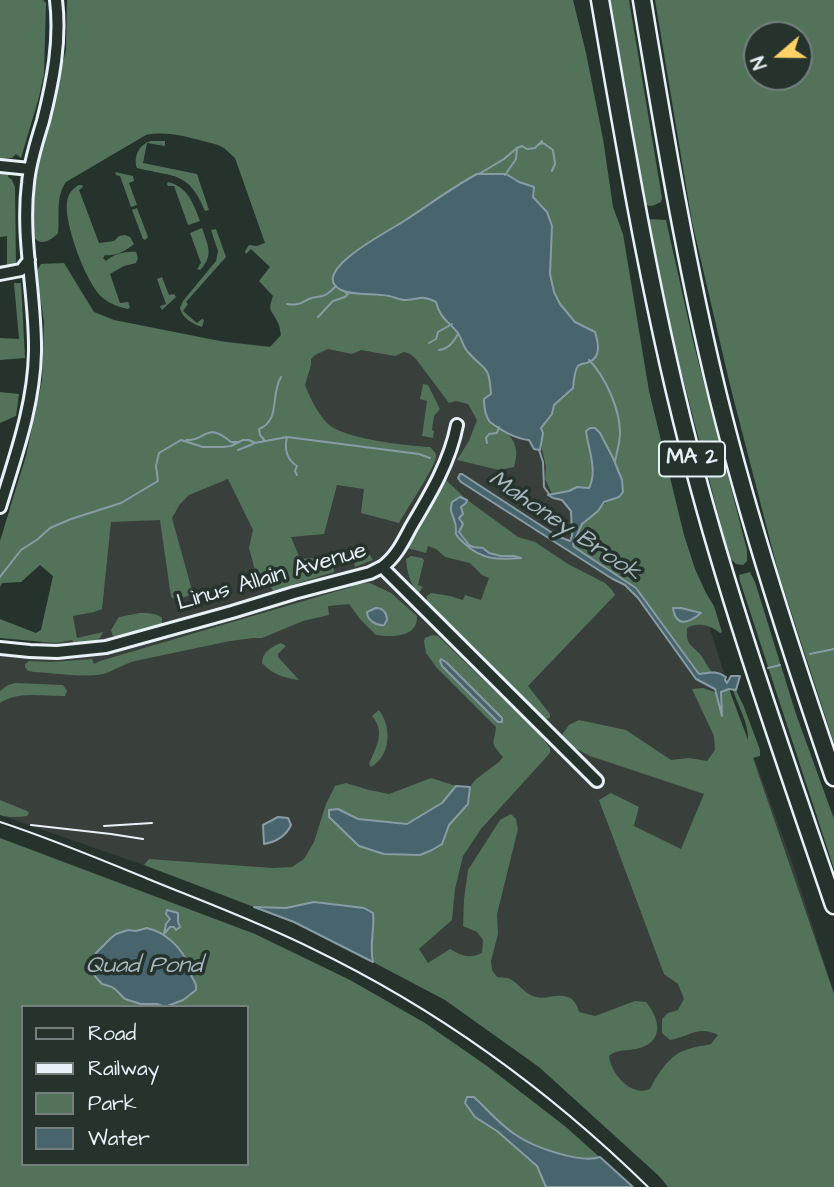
<!DOCTYPE html>
<html>
<head>
<meta charset="utf-8">
<style>
  body { margin:0 }
  #map { position:relative; width:834px; height:1187px; overflow:hidden; background:#26332d; font-family:"Architects Daughter",sans-serif }
  canvas { display:block }
  .legend { position:absolute; left:21px; top:1005px; width:228px; height:161px; box-sizing:border-box; background:#26332d; border:2px solid #747f7e; margin:0; padding:9px 12px; list-style:none; font-size:21px; color:#e8f1f8 }
  .legend li { display:flex; align-items:center; gap:14px; height:35px }
  .legend b { width:35px; border:2px solid #747f7e }
  .north { position:absolute; left:743px; top:21px; width:70px; height:70px; box-sizing:border-box; background:#26332d; border:2px solid #747f7e; border-radius:50%; rotate:250deg; font-size:19px; font-weight:700; line-height:28px; text-align:center; color:#e8f1f8 }
  .north::after { content:''; display:block; margin:auto; width:24px; height:32px; background:#ffd166; clip-path:polygon(50% 0,100% 100%,50% 72%,0 100%) }
</style>
</head>
<body>
<div id="map">
<canvas width="834" height="1187"></canvas>
<ul class="legend">
<li><b style="height:9px;background:#26332d"></b>Road</li>
<li><b style="height:9px;background:#e8f1f8"></b>Railway</li>
<li><b style="height:19px;background:#53725a"></b>Park</li>
<li><b style="height:19px;background:#48646d"></b>Water</li>
</ul>
<div class="north">N</div>
</div>
<script>
const c = document.querySelector('canvas').getContext('2d');
c.lineJoin = 'round';
function fillPath(path, color) {
  c.fillStyle = color;
  c.fill(path, 'evenodd');
}
function stroke(path, color, width, dash) {
  c.strokeStyle = color;
  c.lineWidth = width;
  c.lineCap = dash ? 'butt' : 'round';
  c.setLineDash(dash || []);
  c.stroke(path);
}
function write(font, color, halo, rows, align = 'center') {
  c.font = font + ' "Architects Daughter",sans-serif';
  c.lineWidth = 7;
  c.setLineDash([]);
  c.textBaseline = 'middle';
  c.strokeStyle = halo;
  c.fillStyle = color;
  for (const [text, x, y, turn = 0] of rows) {
    c.save();
    c.translate(x, y);
    c.rotate((+turn || 0) * Math.PI / 180);
    c.textAlign = isNaN(turn) ? turn : align;
    if (halo) c.strokeText(text, 0, 0);
    c.fillText(text, 0, 0);
    c.restore();
  }
}
const built = new Path2D(`
  M613,207L662,476L729,689L793,865L834,993V1187H668L659,1176L539,1067L445,1000L339,944L294,922L181,878L0,815V641L40,646L66,509H9L26,456L42,381L44,322L296,349Z`);
const green = new Path2D(`
  M0,0H43L46,3L44,74L39,97L21,158L16,154L12,158L0,159Z
  M67,0H573L586,53L603,139L613,207L623,234L649,391L684,535L695,569L706,593L714,606L722,632L720,633C710,625 698,622 687,628C686,643 689,643 699,653C703,657 707,666 712,672L699,674L696,668L636,588L574,547L572,544C575,538 577,532 581,527C586,518 604,501 613,500V458L600,433L595,428L586,431C588,448 598,471 589,488L578,487L569,491L552,494L545,479L546,467L541,445L543,433L541,428L552,414L553,406L573,388C575,376 574,364 588,363L599,347L595,332L575,322L560,304L554,292L550,274L552,226L542,205L533,197L534,188L519,182L506,174L365,293L391,296L404,300L429,298L436,302L447,323L459,335L466,351L485,367L490,376L491,394L484,399C484,405 485,416 490,421C490,422 499,426 500,427C514,437 520,449 514,467L499,470L457,460L469,441L477,420L468,404L456,401L449,403L416,359L410,354L404,352L395,356L361,350L352,354L328,349L315,355L311,359V365L305,385C310,398 318,414 328,424C344,439 407,446 430,447C433,450 436,452 436,457C435,467 405,512 399,523L361,513L364,489L337,485L324,534L291,537L300,559L333,557L334,572L273,591L267,579L258,581L249,548L253,530L228,479L189,495L180,504L172,518L193,594L177,600L171,597L160,520L111,522L102,609L94,612L73,616L77,638L103,632C98,645 88,643 76,646L72,640L56,643L0,638V619L36,633L41,630L53,576L40,565L21,582L2,583L0,587V541L26,456L42,381L44,322L39,289L37,271L41,264L64,263L94,312L114,320L225,342L270,347L281,335C280,331 280,327 278,323C272,309 267,313 273,296L259,281L270,267L251,249L246,254L245,251L249,245L257,246L265,243L235,158L224,148L218,145C195,139 168,130 146,135L66,182C55,198 60,215 58,233C52,240 40,247 34,237L32,205L33,177L66,50Z
  M610,0H629L662,198L661,202L652,206L644,205L641,199L634,133Z
  M655,0H834V743L779,575L730,385L692,222ZM799,35V77H757V35Z
  M151,141H165V146L147,143L143,163L197,174L209,210L205,211C189,171 173,177 137,168C133,157 139,144 151,141Z
  M0,171L9,173L8,177L12,180L15,187L16,266L7,267V236L0,237Z
  M115,172L133,176L134,181L129,183L137,205L131,207L120,176L116,175Z
  M168,182C188,187 193,203 200,221L188,225L174,186H168L167,184Z
  M79,185H82L83,187L79,190L99,243L114,241L119,236L125,235L130,237L134,244C127,250 115,257 105,255L103,258L106,261C113,254 127,251 136,252L138,258L136,263L124,266L110,274L120,303L128,302L130,307L128,309C119,307 110,304 103,298C86,284 64,223 67,202C68,194 72,189 79,185Z
  M137,208L148,237L145,240L143,239L132,210Z
  M648,219L666,220L693,341L747,550V561L743,565L736,564L730,558L727,549L668,320Z
  M202,228C208,245 214,256 200,270L197,269L201,263L190,233Z
  M216,229L226,257L186,302L188,304L183,311L197,323L202,319L204,320L202,327C193,324 182,318 180,308L183,301L216,261L218,251L211,230Z
  M162,277L169,295L174,294L176,297L162,310L160,306L166,304L157,279Z
  M14,283H21L25,358L0,360V338L19,339Z
  M423,384L428,385L440,409L434,416L432,430L434,431L433,438L422,436L427,401L420,399Z
  M0,392L19,394L16,416L0,423Z
  M446,480L466,499L518,537L535,542L568,564L605,583L612,590L615,595L528,686L550,714V718L545,719L472,645L426,605L427,596L431,593L450,596L463,600L465,595L481,600L489,578L482,575L470,563L445,557L436,549L428,546L426,553L407,548L413,534Z
  M364,549L368,552L373,560L355,567C352,558 354,550 364,549Z
  M411,556L422,558L424,560L418,585L423,587L418,594C410,583 407,572 406,559Z
  M750,572L755,582L796,714L834,819V869L740,581L739,575Z
  M370,583L391,593L417,616C418,638 392,637 376,635L360,619L349,604L328,606L329,615L303,621L262,638H253L230,641L135,661C123,664 114,671 103,674C81,678 56,673 34,672L28,671L25,667V664L29,661L51,662L92,659L94,664L100,661L351,587L352,584Z
  M140,613C148,613 156,613 162,618V624L115,637L113,636L111,630L119,617Z
  M432,635L438,636L539,734L550,748V753L481,829L463,856L455,889L452,920L419,949L428,963L450,949C462,956 469,959 482,953L483,940L477,932L463,926L464,899L468,870L500,820L511,814L516,819L518,829L497,914L498,934L491,961L492,970L497,977C498,977 507,978 508,978C520,983 523,994 536,997C546,1000 559,992 570,998C575,1001 578,1007 579,1012L595,1016L635,1001L646,1002C661,1020 664,1043 636,1049C625,1051 617,1049 609,1056C611,1074 631,1097 650,1089C657,1075 668,1057 683,1051C692,1047 702,1046 711,1044L718,1035C698,1025 689,1037 670,1040L662,1033V1019L668,1013L678,1010L684,999L678,984L664,974L599,800L611,793L639,807L634,826L681,849L704,794L590,756L573,747L562,735L569,725L579,720L626,730L671,760L689,758L707,761L715,750L714,736L692,689L703,688L717,693L718,702L721,692L729,689L748,740C749,723 738,707 733,690H736L744,707L760,750V756L753,758L834,994V1187H668L659,1176L539,1067L445,1000L373,962C369,943 375,932 373,914L365,908L314,902L286,908L254,907L144,865L149,859L273,868L292,867L304,859L314,842L326,804L335,786L346,783L369,790L389,794L431,778L456,786L442,803L407,824L358,819L338,809L329,817L338,823L442,844L449,825L468,804L470,787L475,780L499,762L503,757C489,741 494,745 496,727L437,668L426,653L424,641L425,638Z
  M281,643L286,646L278,654V657L299,680C284,678 272,674 262,663C262,652 271,647 281,643Z
  M15,683L63,685L67,691L65,696H62C42,696 18,691 0,703V691L8,685Z
  M379,710C392,727 391,756 371,767L369,764C376,747 386,732 372,716Z
  M0,800L27,811L29,813L27,816C18,817 9,818 0,815Z
  M0,838L255,934L350,980L425,1023L487,1066L566,1127L633,1187H0ZM23,1007H247V1164H23Z`);
const water = new Path2D(`
  M477,174H506L519,182L534,187L533,197L547,212L552,226L550,274L554,292L560,304L575,322L595,332C598,342 602,357 589,362C584,365 583,362 578,366C574,371 574,382 573,388L554,405L552,414L541,428L543,433L540,450L534,449L529,440C516,439 500,430 490,422C485,416 484,406 484,399L491,394C489,363 485,372 468,352C463,347 462,339 458,333C448,321 440,318 436,302C422,294 418,300 405,300C400,300 394,297 389,296C375,293 353,296 341,290C306,272 393,229 404,221C429,205 451,188 477,174Z
  M590,428H595L600,433L613,458L622,480L623,492L619,497L604,502L598,511L582,524L573,544L574,547L636,588L699,674C709,673 716,670 726,677L725,680L727,683L731,676H740L736,690L729,689L721,692L722,716L715,689L696,679L638,598L625,585L611,578L461,482L458,478L460,474H462L557,536L570,541L572,536L571,511L562,500L553,498L548,495L569,491L577,487L589,488C598,471 588,448 586,431Z
  M460,497L467,500L466,503L461,507L463,514L459,518L463,524L459,532L469,545L473,547L483,548L489,553L501,556H514L521,558C499,560 481,560 464,543C461,540 458,538 456,534C456,533 456,524 455,523C453,512 449,514 452,502Z
  M376,608C383,608 387,613 387,620L384,625C376,626 367,620 367,612Z
  M673,608H681L701,613C689,623 676,628 673,608Z
  M441,659L446,662L502,718V722H498L442,666L440,661Z
  M456,786L470,787L468,804L449,825L442,844L432,850L420,855L384,854L359,846L329,817V810L338,809L358,819L407,824L442,803Z
  M278,817L288,818L291,825C286,836 275,842 264,844L263,825Z
  M314,902L364,908L373,913C375,931 369,943 373,962L294,922L254,907L286,908Z
  M167,910L178,913V922L180,927L176,930L174,927H170L164,934L166,924L170,919L166,914Z
  M147,928C165,932 181,947 188,964C189,968 189,971 191,975C194,982 197,982 196,990L183,1000L165,1007L157,1004H141L125,999L116,990L112,987L102,984L94,975L91,968L96,953L111,938L116,934L128,930L136,931Z
  M467,1097H474C487,1109 501,1126 516,1135C533,1147 581,1164 600,1157L633,1187H546L537,1166L497,1131L475,1117L465,1103Z`);
const stream = new Path2D(`
  M540,144L543,143L553,150L555,164L552,171
  M479,174L504,159L517,148
  M505,175L516,159L517,148L522,146L527,149L535,148L542,141
  M287,304C297,306 301,303 309,299C315,296 321,298 327,294C330,292 333,289 336,286
  M318,317L333,301L345,297L348,294L346,293
  M429,343L436,339L438,332L452,324
  M439,350C449,349 454,341 458,334
  M589,360C605,376 620,409 620,433C620,442 617,452 615,461
  M287,437C284,449 287,460 297,466L295,471L297,475
  M186,440C206,442 205,420 231,442H238
  M265,441L260,435L259,429C281,420 270,395 281,377
  M487,443L486,438L489,434L497,433L499,427
  M238,450L253,444
  M539,450L543,462L544,487L549,494
  M0,577L21,550L38,539L50,528L71,519L121,503L158,481L156,466L159,453L181,440L203,447H223L231,446L243,440H249L255,443L287,437L419,454L430,458
  M810,654L834,649
  M768,668L780,665`);
const minor = new Path2D(`
  M0,166L30,169
  M0,274L21,270L29,260
  M0,507C15,457 34,406 35,352C36,296 21,239 28,183C30,161 37,141 43,121C53,81 61,41 56,0
  M382,567C396,557 403,542 411,527C430,495 450,462 457,425
  M0,648L30,651L57,652L106,647L232,612L294,593L370,573L382,567L597,781`);
const highway = new Path2D(`
  M600,0C627,157 653,313 694,467C733,615 785,760 834,905
  M642,0C664,133 686,265 718,396C750,525 791,651 834,777`);
const rail = new Path2D(`
  M0,822C52,839 102,860 153,881C207,903 261,923 313,949C437,1009 550,1091 648,1187
  M31,825L111,834L143,839
  M104,826L152,823`);
const shields = [
  [692,459,66]
];
const shieldNames = [
  ["MA 2",692,459]
];
const streetNames = [
  ["Linus Allain Avenue",272,578,-16]
];
const waterNames = [
  ["Mahoney Brook",564,527,34],
  ["Quad Pond",144,967]
];
fillPath(built, '#393f3b');
fillPath(green, '#53725a');
fillPath(water, '#48646d');
stroke(water, '#889ca5', 2);
stroke(stream, '#889ca5', 2);
stroke(minor, '#e8f1f8', 16);
stroke(highway, '#e8f1f8', 21);
stroke(minor, '#26332d', 10);
stroke(highway, '#26332d', 16);
stroke(rail, '#e8f1f8', 2);
for (const [x, y, w] of shields) {
  const box = new Path2D();
  box.roundRect(x - w / 2, y - 17.5, w, 35, 5);
  c.fillStyle = '#26332d';
  c.fill(box);
  stroke(box, '#e8f1f8', 2);
}
write('bold 21px', '#e8f1f8', null, shieldNames);
write('23px', '#e8f1f8', '#26332d', streetNames);
write('italic 24px', '#a8b9c0', '#26332d', waterNames);
</script>
</body>
</html>
